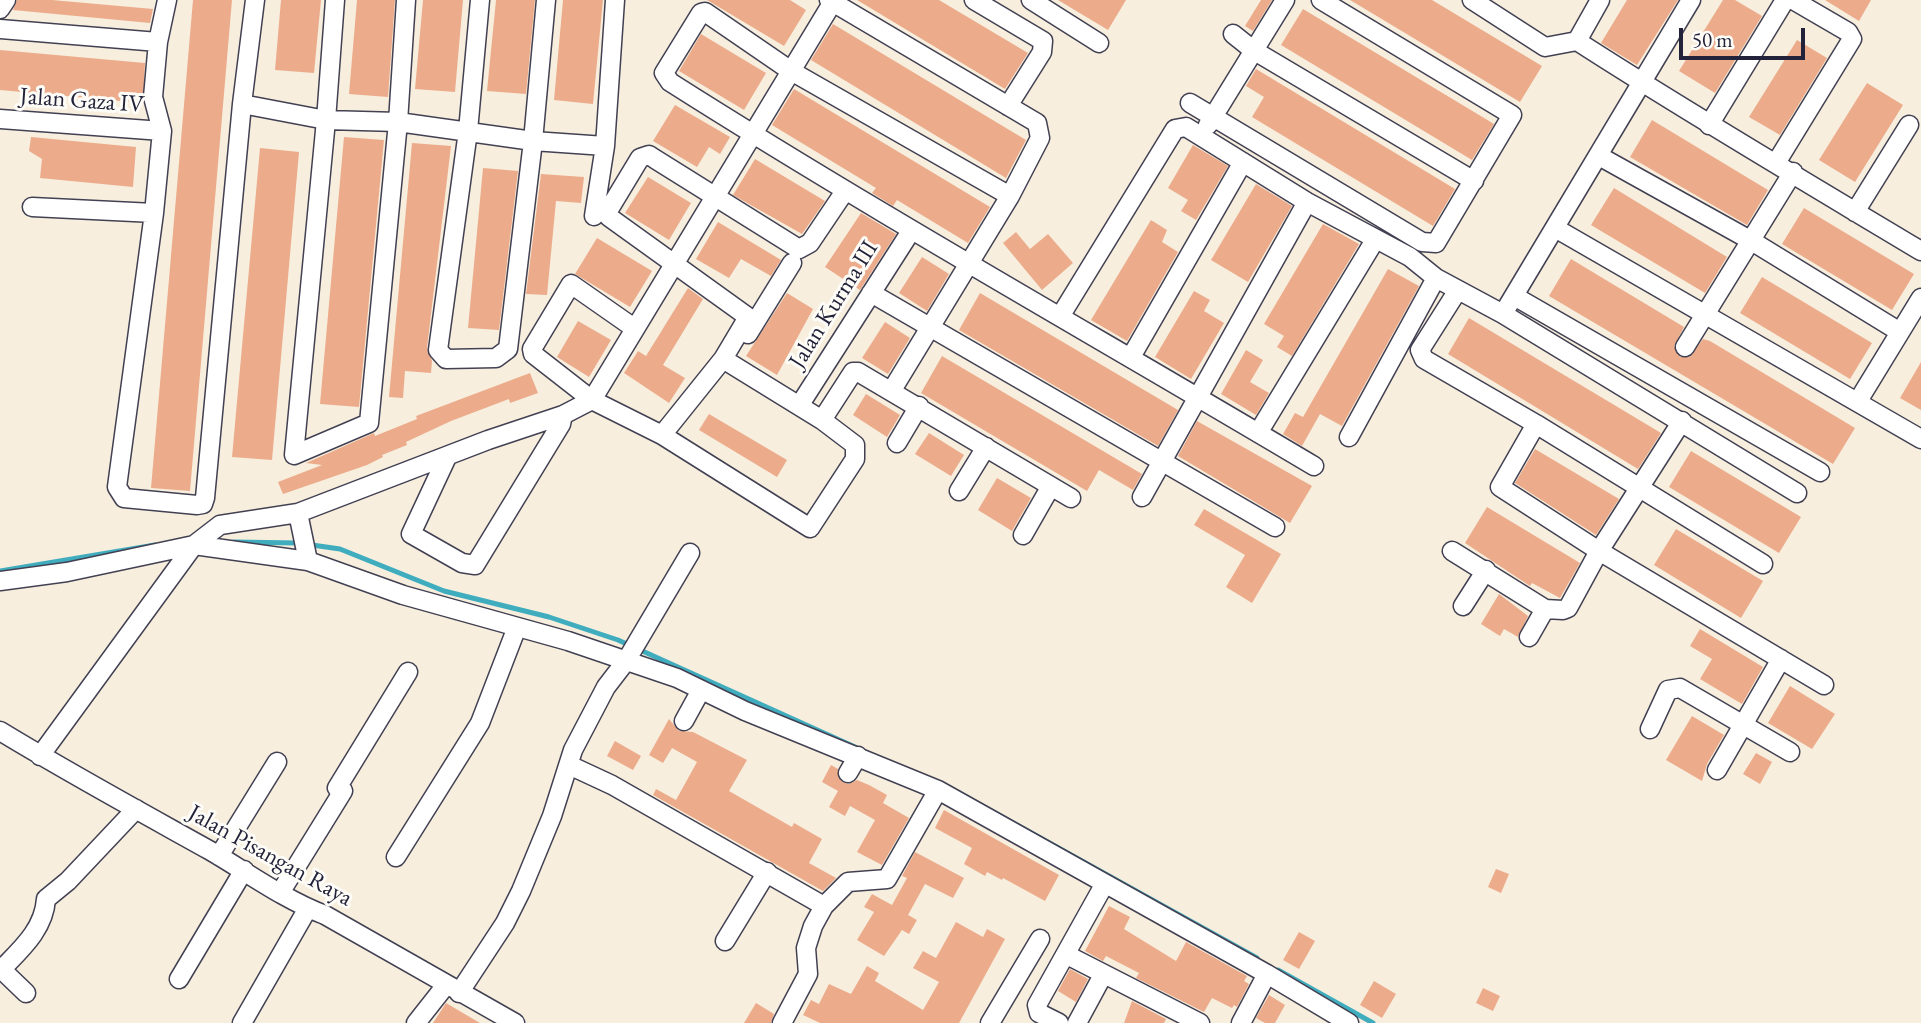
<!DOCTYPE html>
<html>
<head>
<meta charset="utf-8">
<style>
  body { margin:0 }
  #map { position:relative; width:1921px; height:1023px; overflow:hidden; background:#f7eedd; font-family:"EB Garamond",serif }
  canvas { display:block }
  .scale { position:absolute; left:1679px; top:28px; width:126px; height:32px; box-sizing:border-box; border:4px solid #22223b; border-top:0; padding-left:9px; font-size:21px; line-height:24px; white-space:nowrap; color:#22223b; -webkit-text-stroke:5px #fdfcf7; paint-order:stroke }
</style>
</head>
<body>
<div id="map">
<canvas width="1921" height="1023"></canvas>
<div class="scale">50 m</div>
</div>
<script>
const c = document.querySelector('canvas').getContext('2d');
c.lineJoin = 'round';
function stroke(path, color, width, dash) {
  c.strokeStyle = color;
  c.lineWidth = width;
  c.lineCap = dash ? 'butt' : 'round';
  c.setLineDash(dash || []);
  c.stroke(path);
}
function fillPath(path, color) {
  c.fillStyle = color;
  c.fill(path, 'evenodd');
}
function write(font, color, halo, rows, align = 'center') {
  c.font = font + ' "EB Garamond",serif';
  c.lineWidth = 6;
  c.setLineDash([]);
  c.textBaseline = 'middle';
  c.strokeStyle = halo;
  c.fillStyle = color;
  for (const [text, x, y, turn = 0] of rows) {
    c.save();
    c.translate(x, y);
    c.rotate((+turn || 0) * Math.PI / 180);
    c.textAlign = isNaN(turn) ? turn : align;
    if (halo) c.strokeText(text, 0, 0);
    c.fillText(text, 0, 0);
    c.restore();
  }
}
const stream = new Path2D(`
  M234,542L298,543L340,549L444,591L549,617L618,640L855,747
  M0,571L155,545
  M941,783L1257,958
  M1278,970L1373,1023`);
const building = new Path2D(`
  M17,0H52L153,9L150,23L13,10Z
  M193,0H232L190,491L151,488Z
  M281,0H321L314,73L275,70Z
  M357,0H395L388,97L349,94Z
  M423,0H463L455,92L415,89Z
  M496,0H535L526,94L487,91Z
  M563,0H603L593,104L554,100Z
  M707,0H790L806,10L784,46Z
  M857,0H939L1028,53L1005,89Z
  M1058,0H1126L1108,30Z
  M1261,0H1272L1253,31L1245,26Z
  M1350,0H1432L1542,66L1520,102Z
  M1627,0H1678L1637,65L1601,43Z
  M1723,0H1735L1762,16L1715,93L1679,71Z
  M1825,0H1871L1859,21Z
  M1303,9L1494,124L1472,160L1281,45Z
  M833,24L1026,140L1006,178L811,60Z
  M701,34L766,73L744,110L679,71Z
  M1797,40L1827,58L1780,135L1749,117Z
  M0,50L145,63L143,103L0,90Z
  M1256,69L1455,189L1433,226L1252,117L1264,97L1246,86Z
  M1867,83L1903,105L1855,182L1819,160Z
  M794,89L990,207L968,243L897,200L893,206L872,193L876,188L772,125Z
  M675,105L730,137L720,154L709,147L697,167L653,141Z
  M1652,120L1768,190L1747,225L1630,157Z
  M31,137L136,147L133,187L40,178L42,159L29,151Z
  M344,137L384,140L359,407L320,404Z
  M412,143L451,146L427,348L432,361L431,373L405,371L403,398L389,397Z
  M1193,145L1228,166L1196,220L1181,211L1188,200L1168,188Z
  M260,148L299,152L272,460L232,457Z
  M755,159L825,201L802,234L733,195Z
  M483,168L518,171L499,330L468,328Z
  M541,174L584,177L581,203L556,201L547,295L526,294Z
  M648,177L691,203L669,240L625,213Z
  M1256,184L1292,206L1248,282L1211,260Z
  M1614,188L1727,257L1705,293L1591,225Z
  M1804,208L1914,274L1892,310L1782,244Z
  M861,213L896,234L860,290L825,267Z
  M1151,220L1167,230L1162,242L1178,252L1127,341L1091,320Z
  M718,222L781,260L771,276L741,259L729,278L696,259Z
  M1323,224L1359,244L1292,356L1277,347L1284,336L1264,324Z
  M1016,232L1030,249L1048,234L1073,263L1042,290L1003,243Z
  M597,238L652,271L630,307L575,274Z
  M922,257L949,274L927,311L899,293Z
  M1571,259L1684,327L1674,346L1680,357H1690L1703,339L1710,341L1855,428L1833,464L1549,296Z
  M1388,269L1419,286L1342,426L1320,414L1302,446L1283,434L1295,413L1303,417Z
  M1762,277L1872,343L1850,379L1740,313Z
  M688,288L703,299L663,365L685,378L669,403L624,373L638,351L646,356Z
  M1194,291L1210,300L1204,311L1224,323L1191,379L1155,357Z
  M787,293L813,309L777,375L746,356Z
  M980,293L1178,410L1158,446L959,330Z
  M1469,318L1661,433L1638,469L1448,354Z
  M578,321L611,340L589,377L557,357Z
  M885,322L910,338L888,374L862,358Z
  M1246,350L1263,360L1250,382L1269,393L1256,415L1221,394Z
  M942,356L1142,474L1133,490L1099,470L1087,491L921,393Z
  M1921,362V410L1900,398Z
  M530,373L538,393L510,403L509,399L451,421L406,442L407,445L382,455L383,457L367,465L283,494L278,482L322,465L306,463L374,433L375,436L417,419L416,416Z
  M866,394L900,415L887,437L853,415Z
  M709,414L787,460L777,477L699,430Z
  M1197,421L1312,486L1290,523L1178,456Z
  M929,433L964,455L951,476L915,454Z
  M1535,449L1619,499L1596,535L1515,483Z
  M1691,451L1801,517L1779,553L1669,487Z
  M997,478L1031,498L1012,531L978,510Z
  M1487,507L1580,563L1560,598L1532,583L1530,586L1465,543Z
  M1204,509L1281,554L1252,603L1226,587L1245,555L1194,525Z
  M1676,529L1763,581L1741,618L1654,565Z
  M1499,594L1528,616L1518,637L1504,629L1500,636L1481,624Z
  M1700,629L1763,667L1742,704L1700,679L1712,659L1690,646Z
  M1790,686L1835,714L1812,749L1768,723Z
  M1692,716L1724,735L1707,764L1702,781L1666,760Z
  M669,719L679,731L693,732L747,760L729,791L792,827L794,823L822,839L809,863L836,878L823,891L653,795L656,789L676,800L697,762L672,748L663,763L649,755Z
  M615,741L641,756L633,770L607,756Z
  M1756,753L1772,762L1760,784L1743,774Z
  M831,765L838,769L842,782L849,784L857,780L869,785L887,795L883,803L909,818L882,865L857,852L875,820L850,806L845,816L829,807L838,791L822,782Z
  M944,810L1059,875L1045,901L1003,878L1002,880L987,872L985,876L964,864L972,848L935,828Z
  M915,852L964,878L953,898L925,884L908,915L917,920L909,934L902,930L884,956L857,940L874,912L864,907L872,894L892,905L907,878L902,876Z
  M1496,869L1509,874L1501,893L1488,887Z
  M1109,906L1130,917L1124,929L1176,961L1186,942L1247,976L1244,981L1249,984L1237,1007L1234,1005L1232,1008L1212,998L1204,1012L1136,978L1139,973L1106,956L1103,961L1085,951Z
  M956,922L983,937L987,929L1005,939L959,1023H820L803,1015L811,1000L819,1004L829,984L851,994L867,966L879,973L875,981L923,1010L939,982L913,968L923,951L936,958Z
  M1299,932L1315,941L1299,969L1283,960Z
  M1070,969L1088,979L1076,1002L1058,991Z
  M1374,981L1396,994L1382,1018L1360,1005Z
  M1483,988L1500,996L1493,1011L1476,1003Z
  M1269,995L1285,1005L1275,1023H1265L1256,1018Z
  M1132,1001L1166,1019L1164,1023H1124Z
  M446,1003L480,1023H433Z
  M756,1003L774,1014L771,1023H744Z`);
const minor = new Path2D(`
  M167,0L158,42L153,97L162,131L154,213L117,487L124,498L197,505L203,504L205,498L242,104L255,0
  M335,0L326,120L294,455L369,423L398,122L406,0
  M480,0L468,131L438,350L446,359L496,358L508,349L533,141L546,0
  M829,0L1037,123L1040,138L1010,196L892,390
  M974,0L1043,41L1042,52L1008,106
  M1031,0L1099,43
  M1472,0L1545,47L1577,41
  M1600,0L1577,41C1690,114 1806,182 1921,251
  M0,9L6,0
  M0,29L158,42
  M1233,34L1253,50L1474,181
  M1190,103L1422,242L1436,243L1512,115L1321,0
  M242,104L326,120L398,122L533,141L605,146
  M0,119L162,131
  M1208,125L1285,0
  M1709,125L1785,0
  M1599,156L1750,240L1900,332
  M1776,163L1852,39L1848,32L1793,0
  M1010,196L791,71L705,12L701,13L664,73L670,82C881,216 1099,338 1314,466
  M32,207L154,213
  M1855,212L1909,125
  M594,216L605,146L615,0
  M1555,228L1921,439
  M1458,290L1420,350L1424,359L1536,424L1763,564
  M871,293L1275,527
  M1514,296L1820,472
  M1503,314L1691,0
  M1061,315L1175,129L1186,127L1307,202L1410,257L1436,278L1503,314L1797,493
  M634,328L571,284L532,349L533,354L592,400L662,435L810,528L855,459V445L822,420L723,359
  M748,334L792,263
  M1685,347L1793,172
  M1131,357L1243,162
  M1858,401L1921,298
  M799,406L911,231
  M822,420L853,372H858L1071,498
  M1536,424L1500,487L1599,551L1824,685
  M1258,433L1375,240
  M662,435L723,359L748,317L609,217L608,211L640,158L649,155L655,159L799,249L810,243L845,191
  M1349,437L1436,278
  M897,443L919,406
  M447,457L411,534L462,563L475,565L561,424L563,415
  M959,491L986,447
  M1142,497L1307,202
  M298,513L308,561
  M1023,535L1051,486
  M1452,551L1545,609L1563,610L1568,608L1599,551L1682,421
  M0,581L67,572L194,545L308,561L403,595L568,641L677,678L745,711L938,790L1267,974L1349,1023
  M1463,606L1486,570
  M1529,637L1545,609
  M684,721L701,690
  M1650,729L1668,690L1680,688L1790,752
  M0,731C69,773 139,811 209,850C247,872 283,899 325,915L515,1023
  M40,756L194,545L220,525L298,513L488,440L563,415L592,400L834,0
  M569,765L612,785L824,906
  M1717,770L1781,659
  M848,773L858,756
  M219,856L277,762
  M396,857L480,723L517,627
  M280,893L343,791L337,788L408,672
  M725,941L767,872
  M1067,955L1200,1023
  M0,968L26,993
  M0,971C20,950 44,930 46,899L68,881L136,809
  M179,979L244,870
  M459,993L505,923L521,891L552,816L573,750L606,687L626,661L690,553
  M242,1023L308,908
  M416,1023L446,985
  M782,1023L808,974L806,948L813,926L824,906L848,882L887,879L938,790
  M990,1023L1040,939
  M1059,1023L1039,1013L1037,1005L1104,885
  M1077,1023L1103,975
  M1241,1023L1267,974`);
const streetNames = [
  ["Jalan Gaza IV",82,101,4],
  ["Jalan Kurma III",834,305,-58],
  ["Jalan Pisangan Raya",270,856,29]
];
stroke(stream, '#40adbf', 5);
fillPath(building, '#ecac8c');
stroke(minor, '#424153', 21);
stroke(minor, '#fff', 18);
write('24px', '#22223b', '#fdfcf7', streetNames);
</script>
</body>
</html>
